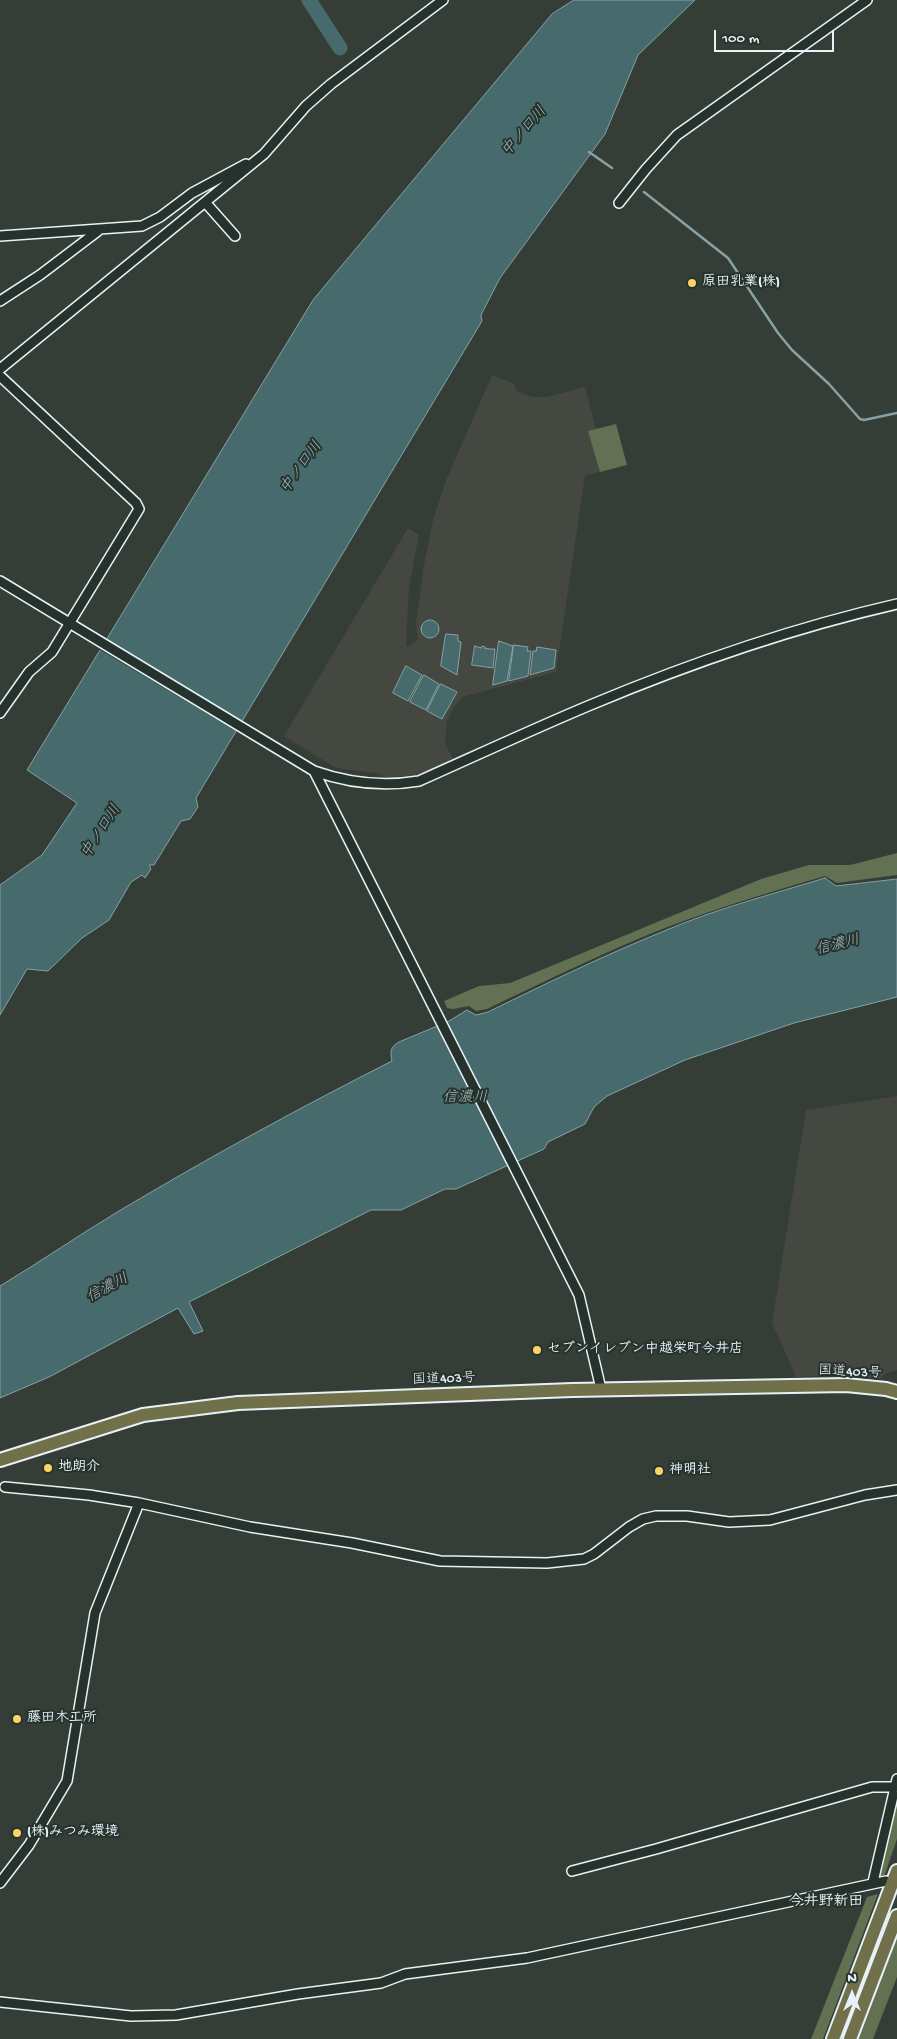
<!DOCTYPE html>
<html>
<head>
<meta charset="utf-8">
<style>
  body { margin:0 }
  #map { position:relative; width:897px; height:2039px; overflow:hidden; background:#343d36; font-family:"Gochi Hand",sans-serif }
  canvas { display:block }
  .north { position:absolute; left:827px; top:1969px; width:50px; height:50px; -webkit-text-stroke:4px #26332d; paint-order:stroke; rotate:0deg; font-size:14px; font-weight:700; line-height:20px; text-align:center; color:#e8f1f8 }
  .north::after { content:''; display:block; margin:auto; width:18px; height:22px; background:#e8f1f8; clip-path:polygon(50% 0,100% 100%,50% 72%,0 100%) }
  .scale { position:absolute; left:714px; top:30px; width:120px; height:22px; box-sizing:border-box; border:2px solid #e8f1f8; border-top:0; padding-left:6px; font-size:15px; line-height:18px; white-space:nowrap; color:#e8f1f8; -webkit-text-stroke:4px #26332d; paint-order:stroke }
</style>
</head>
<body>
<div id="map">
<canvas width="897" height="2039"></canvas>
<div class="north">N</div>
<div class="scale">100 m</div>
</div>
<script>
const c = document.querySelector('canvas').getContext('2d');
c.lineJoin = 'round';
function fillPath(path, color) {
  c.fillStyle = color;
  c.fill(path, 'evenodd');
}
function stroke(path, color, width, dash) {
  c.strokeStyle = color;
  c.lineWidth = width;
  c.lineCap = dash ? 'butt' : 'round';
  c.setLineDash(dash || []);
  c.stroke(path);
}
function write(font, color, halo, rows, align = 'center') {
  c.font = font + ' "Gochi Hand","Klee One",sans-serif';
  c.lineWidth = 4;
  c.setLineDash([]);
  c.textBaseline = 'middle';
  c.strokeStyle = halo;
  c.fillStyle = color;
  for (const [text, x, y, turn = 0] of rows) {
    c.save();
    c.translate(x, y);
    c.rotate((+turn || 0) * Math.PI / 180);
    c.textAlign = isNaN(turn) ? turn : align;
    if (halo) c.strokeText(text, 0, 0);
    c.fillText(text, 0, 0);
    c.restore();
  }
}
const built = new Path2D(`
  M492,375L513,383L517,391L532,397H547L585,387L596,429L589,432L600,472L585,476L556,672L462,697L452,710L447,722L445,743L453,759L420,774L385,778L381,774L336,768L284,736L408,528L419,535L409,587L406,647L418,640L416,622L424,565L433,520L447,478Z
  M897,1096V1370L886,1373L880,1379L845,1375L796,1377L772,1323L806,1110Z`);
const green = new Path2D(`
  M616,424L627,465L600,472L588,431Z
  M897,853V875L837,883L825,876C773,891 721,907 670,926C608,950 548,980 487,1009L476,1011L469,1006L453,1009L447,1008L444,1001L479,986L510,983L761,879L809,865H850Z
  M897,1798V1839L884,1877L876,1875Z
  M878,1894L823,2039H811L867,1897Z
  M897,1937V1977L873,2039H857Z`);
const water = new Path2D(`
  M574,0H695L638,55L605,134L500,278L481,315L482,321L196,798L198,807L190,819L181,821L154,865H149L151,869L145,878L142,875L131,882L109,920L82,938L48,971L27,969L0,1015V885L42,855L77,803L27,770L313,300L552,14Z
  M421 629a9 9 0 1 1 18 0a9 9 0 1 1-18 0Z
  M446,634L458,635V641L461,642L457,675L441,666Z
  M499,641L513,646L507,681L493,685Z
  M514,645L528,647L527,651H531L528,676L509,681Z
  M475,646L481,648L482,646L485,647V649L486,648L489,649H495L493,668L472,665Z
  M537,647L556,650L554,668L530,675L533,651H536Z
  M406,666L422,675L408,701L393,693Z
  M424,675L439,684L426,710L410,702Z
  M441,684L457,692L442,719L427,711Z
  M825,878L836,886L897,879V997L794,1023L685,1060L607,1096L594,1107L585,1124L548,1142L544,1149L456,1189H445L401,1210H371L189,1302L203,1331L194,1334L178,1308L49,1377L0,1398V1286C40,1262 79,1235 119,1211C208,1158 299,1108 392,1061C390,1052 390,1047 399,1042L449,1021L467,1010L476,1015L488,1012C547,983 607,954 669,929C719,908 773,894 825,878Z`);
const pier = new Path2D(`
  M103,638L244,722L238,732L97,648Z`);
const stream = new Path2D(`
  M589,152L612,168
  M644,192L728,258L778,333L792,350L829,384L860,419L864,420L897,413`);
const river = new Path2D(`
  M309,0L340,48`);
const minor = new Path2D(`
  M205,202L235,236
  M619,203L646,169L677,135L867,0
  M0,236L142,226L160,217L192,193L246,164
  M0,301L40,275L98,231
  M0,369L264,154L306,106L331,84L443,0
  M0,376L136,503L139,509L52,652L29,672L0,713
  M0,581L314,771C348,783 383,787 419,781C475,756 531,730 588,706C688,664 792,628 897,604
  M314,771L579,1295L601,1389
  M5,1487L89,1495L139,1503L250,1527L352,1543L440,1561L547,1563L584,1559L594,1554L629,1527L643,1519L656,1516H687L729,1522L770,1520L865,1495L897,1490
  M572,1871L656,1849L872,1787H895
  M873,1882L897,1779
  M0,1883L29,1845L67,1781L95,1613L139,1503
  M0,2002L131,2016L176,2015L298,1994L381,1983L405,1974L527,1958L886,1881`);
const highway = new Path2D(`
  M0,1460L143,1415L238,1403L572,1390L846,1385L886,1389L897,1392
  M833,2039L897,1871
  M850,2039L897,1916`);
const markers = [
  [692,283,5,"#ffd166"],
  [537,1350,5,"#ffd166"],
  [48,1468,5,"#ffd166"],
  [659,1471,5,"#ffd166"],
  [17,1719,5,"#ffd166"],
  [17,1833,5,"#ffd166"]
];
const poiNames = [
  ["原田乳業(株)",702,283],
  ["セブンイレブン中越栄町今井店",547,1350],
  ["地朗介",58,1468],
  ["神明社",669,1471],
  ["藤田木工所",27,1719],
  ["(株)みつみ環境",27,1833]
];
const streetNames = [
  ["国道403号",850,1373,3],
  ["国道403号",444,1380,-2]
];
const waterNames = [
  ["中ノ口川",525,132,-49],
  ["中ノ口川",302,468,-54],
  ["中ノ口川",102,832,-57],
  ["信濃川",838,946,-14],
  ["信濃川",465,1099],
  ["信濃川",108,1289,-28]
];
const neighbourhoodNames = [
  ["今井野新田",826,1903]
];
fillPath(built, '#454840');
fillPath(green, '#617152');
fillPath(water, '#476b6d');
stroke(water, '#87a1a5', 1);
fillPath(pier, '#343d36');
stroke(stream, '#87a1a5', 2.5);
stroke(river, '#476b6d', 15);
stroke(minor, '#e8f1f8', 12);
stroke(highway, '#e8f1f8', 16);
stroke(minor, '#26332d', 9);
stroke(highway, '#70704a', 12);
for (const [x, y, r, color] of markers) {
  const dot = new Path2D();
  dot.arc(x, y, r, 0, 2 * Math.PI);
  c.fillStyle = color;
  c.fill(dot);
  stroke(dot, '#26332d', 2);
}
write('bold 14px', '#e8f1f8', '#26332d', poiNames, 'left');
write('14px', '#e8f1f8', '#26332d', streetNames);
write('italic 15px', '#a8bbc0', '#26332d', waterNames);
write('bold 15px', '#e8f1f8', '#26332d', neighbourhoodNames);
</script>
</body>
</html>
